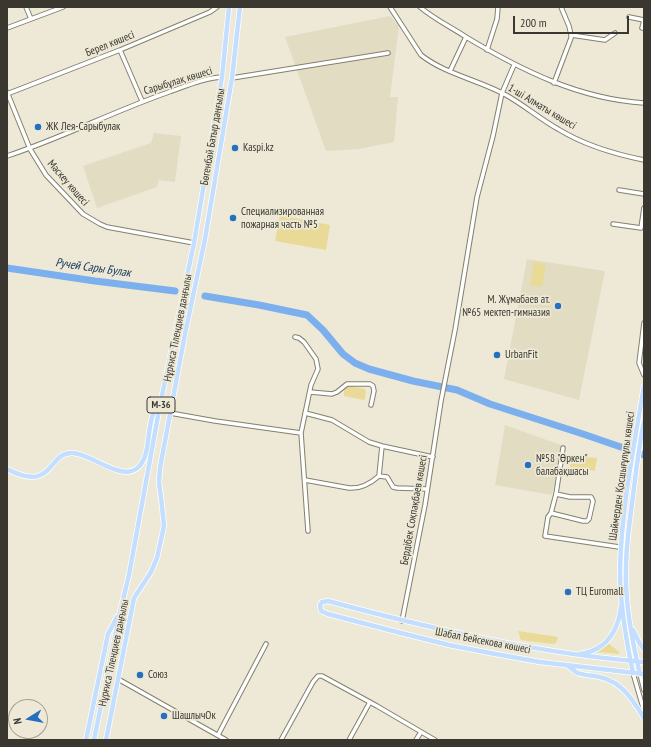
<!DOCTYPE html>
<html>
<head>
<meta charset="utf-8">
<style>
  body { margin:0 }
  #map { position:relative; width:651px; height:747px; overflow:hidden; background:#ede9d6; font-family:"PT Sans Narrow",sans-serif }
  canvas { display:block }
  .frame { position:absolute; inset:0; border:8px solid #393730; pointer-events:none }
  .north { position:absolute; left:8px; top:699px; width:40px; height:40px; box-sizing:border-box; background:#ede9d6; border:1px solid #a5a294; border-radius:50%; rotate:259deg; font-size:11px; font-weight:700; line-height:16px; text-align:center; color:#393730 }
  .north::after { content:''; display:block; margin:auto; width:14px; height:18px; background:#256fbf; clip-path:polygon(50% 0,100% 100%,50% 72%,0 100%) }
  .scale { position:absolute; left:513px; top:16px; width:116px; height:18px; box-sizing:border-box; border:2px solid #393730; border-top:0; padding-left:5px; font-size:12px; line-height:14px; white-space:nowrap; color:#393730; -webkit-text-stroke:3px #ede9d6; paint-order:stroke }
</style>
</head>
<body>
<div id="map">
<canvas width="651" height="747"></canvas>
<div class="frame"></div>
<div class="north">N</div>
<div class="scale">200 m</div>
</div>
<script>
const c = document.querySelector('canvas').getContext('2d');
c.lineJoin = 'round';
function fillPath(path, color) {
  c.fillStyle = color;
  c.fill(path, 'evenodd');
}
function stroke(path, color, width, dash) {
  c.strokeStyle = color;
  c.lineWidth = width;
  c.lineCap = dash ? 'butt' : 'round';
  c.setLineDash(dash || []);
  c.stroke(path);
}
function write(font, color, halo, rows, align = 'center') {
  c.font = font + ' "PT Sans Narrow",sans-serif';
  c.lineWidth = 3.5;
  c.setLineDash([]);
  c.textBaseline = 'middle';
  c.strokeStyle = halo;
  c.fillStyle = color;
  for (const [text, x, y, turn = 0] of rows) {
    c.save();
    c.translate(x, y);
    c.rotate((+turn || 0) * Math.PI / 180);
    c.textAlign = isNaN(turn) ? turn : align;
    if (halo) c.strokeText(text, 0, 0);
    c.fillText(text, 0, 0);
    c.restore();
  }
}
const built = new Path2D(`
  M390,16L399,26L390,97H398L394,142L359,149L326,151L285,37Z
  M154,133L181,136L175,182L159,180L157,187L97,208L83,166L151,143Z
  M527,259L605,271L579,400L504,379Z
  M505,425L561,445L552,495L495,485Z`);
const green = new Path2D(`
  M280,215L330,225L326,250L275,241Z
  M534,262L546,264L542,287L530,285Z
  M346,385L365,389L366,391L365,399L364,400L344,396V387Z
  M572,455L597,458L595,471L570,467Z
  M518,631L558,637L556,643L552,644L521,640Z
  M609,644L619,652V654L598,652Z`);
const river = new Path2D(`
  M7,268L95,281L175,291
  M205,296L259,305L307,315L323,330L343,354L355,363L369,369L413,381L457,390L490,404L583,434L644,455`);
const minor = new Path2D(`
  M26,7L31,19
  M390,7L421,55C445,74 479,80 506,95C524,105 540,119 558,129C584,145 614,154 644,160
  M420,7C434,19 451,27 466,37C521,70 579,99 644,103
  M561,7L569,26L571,35L605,40L615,33
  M629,17L644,20L642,28H644
  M7,28L63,7
  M120,50L142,101
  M487,50L497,19L498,7
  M450,71L466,37
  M232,78L388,53
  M554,83L571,38V35
  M7,92L30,149L46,175L83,214L100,224L107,227L194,243
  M7,94L120,50L210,12L217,7
  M7,156C62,138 114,111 169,92C186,86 204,78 222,77
  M619,190L644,194
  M613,224L641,228L644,208
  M644,323L639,363L644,375
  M295,337L299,338L304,342L316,359L318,369L311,385L301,433L308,531
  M310,392L332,394L337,392L347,384H370L373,386L374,391L371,405
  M170,413L215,421L301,433
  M305,413L332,420L369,442L382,446L433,457
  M563,448L556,494L551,513L548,517L545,536L626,548
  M379,476L387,477L393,487L397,488L427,489
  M305,480L349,488C360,489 371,483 379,476L382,446
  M551,513L583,521H587L589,519L593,501L591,497H570L556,494
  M402,621L425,505L441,401L455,330L477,197L493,136L502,93L514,65
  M633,673L644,711
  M640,674L644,690
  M118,679L226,740
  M218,735L266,644
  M281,740L313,682L318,676H322L377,706L435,740
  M349,740L370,702
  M416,740L421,732`);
const major = new Path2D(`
  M7,469C55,494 47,451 73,453C91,454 120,480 136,469C152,458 146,427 154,412C155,410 159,407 160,405
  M633,630L640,644L644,649
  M580,654C586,653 593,651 598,648C613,639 619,623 621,607
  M644,662C536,653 432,629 328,601L322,602L320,605L321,611L328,614L397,632L449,645L490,653L540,662L644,674
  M568,666C571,668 575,672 578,673C585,676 593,675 600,677C622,682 633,700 644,718
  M633,673C626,640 620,605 620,571C621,509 634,446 644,386
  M640,674C633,645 627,614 626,584C625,554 629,526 633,496C636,471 639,446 644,421
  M86,740L108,634L117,617
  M94,740L120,612L129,575L160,405L194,243L222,77L229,7
  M106,740L134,598L151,572L157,558L164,526L161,497L159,483L160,468L185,334L205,239L232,78L240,7`);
const markers = [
  [38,127,4,"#256fbf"],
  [235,148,4,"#256fbf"],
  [233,218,4,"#256fbf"],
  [558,306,4,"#256fbf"],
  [497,355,4,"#256fbf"],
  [528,465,4,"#256fbf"],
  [568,592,4,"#256fbf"],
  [140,675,4,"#256fbf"],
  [164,716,4,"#256fbf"]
];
const shields = [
  [161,405,28]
];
const shieldNames = [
  ["M-36",161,405]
];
const streetNames = [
  ["Берел көшесі",110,44,-22],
  ["Сарыбұлақ көшесі",178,81,-17],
  ["1-ші Алматы көшесі",542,107,31],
  ["Бөгенбай Батыр даңғылы",213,137,-80],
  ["Мәскеу көшесі",68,183,49],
  ["Нұрғиса Тілендиев даңғылы",178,328,-79],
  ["Шаймерден Қосшығұлұлы көшесі",622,476,-82],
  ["Бердібек Соқпақбаев көшесі",414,510,-80],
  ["Шабал Бейсекова көшесі",483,641,11],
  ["Нұрғиса Тілендиев даңғылы",114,653,-78]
];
const poiNames = [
  ["ЖК Лея-Сарыбулак",46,127],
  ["Kaspi.kz",243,148],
  ["Специализированная",241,212],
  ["пожарная часть №5",241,225],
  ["М. Жұмабаев ат.",550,300,"right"],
  ["№65 мектеп-гимназия",550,313,"right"],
  ["UrbanFit",505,355],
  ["№58 \"Өркен\"",536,459],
  ["балабақшасы",536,472],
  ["ТЦ Euromall",576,592],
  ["Союз",148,675],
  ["ШашлычОк",172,716]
];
const waterNames = [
  ["Ручей Сары Булак",93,268,8]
];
fillPath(built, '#e2dcc2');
fillPath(green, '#e9da98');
stroke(river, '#7cafed', 7);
stroke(minor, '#83806f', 5.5);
stroke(major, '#fff', 6);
stroke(minor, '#fff', 3.5);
stroke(major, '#c3deff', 4.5);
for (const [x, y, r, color] of markers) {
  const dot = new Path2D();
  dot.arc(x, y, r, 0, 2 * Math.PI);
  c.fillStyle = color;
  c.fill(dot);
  stroke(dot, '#ede9d6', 1.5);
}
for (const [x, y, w] of shields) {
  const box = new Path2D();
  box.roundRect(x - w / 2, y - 8, w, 16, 3);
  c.fillStyle = '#ede9d6';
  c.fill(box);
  stroke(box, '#393730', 1);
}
write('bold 10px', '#393730', null, shieldNames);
write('11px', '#393730', '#ede9d6', streetNames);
write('11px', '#393730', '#ede9d6', poiNames, 'left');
write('italic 12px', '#11345b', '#ede9d6', waterNames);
</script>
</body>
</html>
